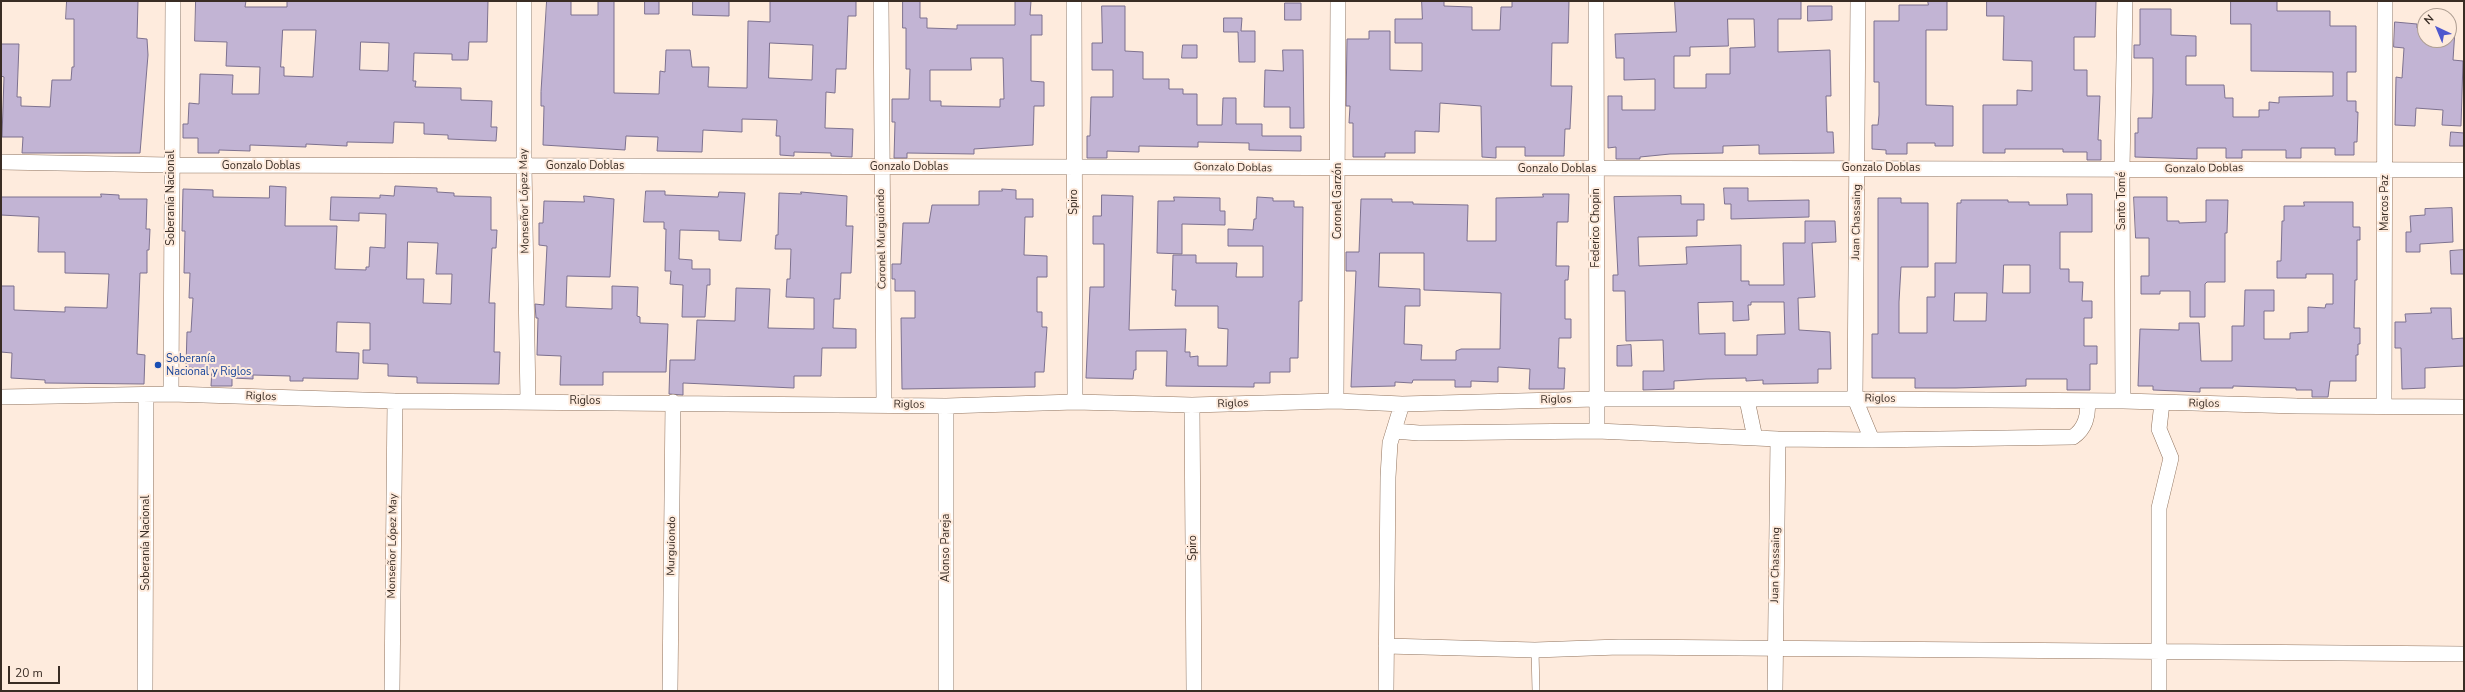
<!DOCTYPE html>
<html>
<head>
<meta charset="utf-8">
<style>
  body { margin:0 }
  #map { position:relative; width:2465px; height:692px; overflow:hidden; background:#feebdd; font-family:"Nunito Sans",sans-serif }
  canvas { display:block }
  .frame { position:absolute; inset:0; border:2px solid #392c24; pointer-events:none }
  .north { position:absolute; left:2417px; top:8px; width:40px; height:40px; box-sizing:border-box; background:#feebdd; border:1px solid #af9f93; border-radius:50%; rotate:316deg; font-size:11px; font-weight:700; line-height:16px; text-align:center; color:#392c24 }
  .north::after { content:''; display:block; margin:auto; width:14px; height:18px; background:#4f58ce; clip-path:polygon(50% 0,100% 100%,50% 72%,0 100%) }
  .scale { position:absolute; left:8px; top:666px; width:52px; height:18px; box-sizing:border-box; border:2px solid #392c24; border-top:0; padding-left:5px; font-size:12px; line-height:14px; white-space:nowrap; color:#392c24; -webkit-text-stroke:3px #feebdd; paint-order:stroke }
</style>
</head>
<body>
<div id="map">
<canvas width="2465" height="692"></canvas>
<div class="frame"></div>
<div class="north">N</div>
<div class="scale">20 m</div>
</div>
<script>
const c = document.querySelector('canvas').getContext('2d');
c.lineJoin = 'round';
function fillPath(path, color) {
  c.fillStyle = color;
  c.fill(path, 'evenodd');
}
function stroke(path, color, width, dash) {
  c.strokeStyle = color;
  c.lineWidth = width;
  c.lineCap = dash ? 'butt' : 'round';
  c.setLineDash(dash || []);
  c.stroke(path);
}
function write(font, color, halo, rows, align = 'center') {
  c.font = font + ' "Nunito Sans",sans-serif';
  c.lineWidth = 4;
  c.setLineDash([]);
  c.textBaseline = 'middle';
  c.strokeStyle = halo;
  c.fillStyle = color;
  for (const [text, x, y, turn = 0] of rows) {
    c.save();
    c.translate(x, y);
    c.rotate((+turn || 0) * Math.PI / 180);
    c.textAlign = isNaN(turn) ? turn : align;
    if (halo) c.strokeText(text, 0, 0);
    c.fillText(text, 0, 0);
    c.restore();
  }
}
const building = new Path2D(`
  M67,1H138L137,38L147,39L148,55L140,153H22L23,137H2L4,77L1,76V44H19L17,97H21V106L50,107L52,80H71L72,67H74V19H66Z
  M196,1H246L245,7H287V1H488L487,42H469L468,60H452V54L414,53L413,81H416L415,87L461,88V100L492,101L491,127H497L496,141L448,139V135L424,134V123L394,122L393,143L347,142V146L306,144V147L250,145V151L219,150V153H198V138H183V124H188L189,103L199,104L200,74L233,75L232,94H259L260,67L226,66L227,42L195,41ZM283,30H316L313,77L284,76V67H281ZM361,42L389,43L388,71L360,70Z
  M547,1H571V15H598V1H614V93L659,94L660,71L665,72L666,50H690L692,67H709L708,87L747,88L748,21L770,22V1H856V16H848L846,69H836L835,93L826,92L825,128L853,129L852,157L831,156V153L794,152V156L780,155V136H776L777,120L742,119V132L703,130L702,152L657,151L658,137L626,136L625,150L543,145L544,106H541V92ZM770,43L813,45L812,80L769,78Z
  M645,1H659V14H645Z
  M693,1H729V16L693,15Z
  M903,1H920V18H927V28L957,29V25H1015V1H1031L1030,15H1042V35H1031V81L1044,82V106H1034L1033,145L974,149V154L907,153V158H894L895,122H892V99H909L910,69H906V28H903ZM971,58H1003L1004,99H1000V107L941,106V101H930V70H971Z
  M1422,1H1444V6L1472,7V30H1500L1501,7H1512V1H1569L1568,43H1552L1551,86H1572L1570,129H1565L1564,156H1525V147H1496V158L1482,157L1481,106L1440,103L1439,132L1415,131V153H1385V157H1353V123H1349L1350,106H1346L1347,39H1369V31H1390V70L1422,71V43H1395V19H1422Z
  M1675,1H1801V19H1778V52L1830,50L1831,96H1826L1827,132H1833L1834,153L1759,154V145L1723,146V153L1670,154L1640,157V159H1616V147L1608,148V96H1622V110H1655V79L1624,80V58H1616L1615,34L1676,32ZM1728,19H1754L1755,47L1730,48V74H1706V88H1674V56H1690V47L1728,46Z
  M1928,1H1947V30H1926V105L1953,106V146H1935V143H1907V154H1886V150L1872,149V125H1878L1879,115V82H1874V21H1899V5H1928Z
  M1987,1H2096L2095,37H2074V70H2087V96H2100L2098,140H2101V160H2087V152H2063V149H2005V153H1983V105H2017V90L2032,91V61L2003,60L2004,16H1987Z
  M2231,1H2277V11H2330V26H2356V72H2347V101H2356V112H2358L2357,142H2354V155H2335V148H2301V158H2286V150H2242V158H2226V148H2197V159L2135,157V133H2138V118H2152L2153,92V58H2134V45H2140V9H2171V35L2196,36V56H2186V85H2224L2225,98H2233V117H2259V110H2269V102L2279,103V97L2333,96V72L2251,71V24H2231Z
  M1285,3H1301V20H1285Z
  M1102,6H1125V51L1143,52V79H1169V89H1183V94H1197V125H1222L1223,98H1236V124H1262V136H1301V151L1249,150V143L1198,142V147L1139,146V152L1107,151V158H1087V136H1090L1091,97H1113V70H1092V43H1102Z
  M1808,6H1832V20L1808,21Z
  M1224,18H1242L1241,31H1255V62H1239L1238,32H1224Z
  M2395,22L2417,24V28L2425,29V40H2449V30H2455L2453,60L2463,61L2461,126L2442,125L2443,110L2416,108L2415,126L2395,125L2396,77L2402,78L2404,48L2394,47Z
  M1183,45H1197V58H1182Z
  M1283,50H1303L1304,128H1290V107H1264L1265,70L1283,71Z
  M2451,132L2464,133V146H2450Z
  M270,186L286,187L285,226H337L335,269L366,270V267H369L370,247L385,248L386,214L359,213V221L330,220L331,197L380,198V195L394,196L395,186L437,188V192L454,193V196L491,197V230H497L496,248H492L489,303H495L494,352H500L499,384L417,383V377L388,376V364L363,363V350H370V323L337,322L336,352L359,353L358,379L303,378V381H290V376L253,375V379L232,378V386H211L212,369L186,367L187,332H191L193,298H189L190,273H184L185,231H182L183,189L213,190V197L269,198ZM408,242L438,243L436,274H452L451,304L423,303L424,279H407Z
  M1724,188H1748V201L1809,200V217L1731,219V204H1725Z
  M1002,189L1016,190V199H1033V217H1025L1024,255L1047,256V277H1037V312H1042V327H1047L1044,372H1035V387L902,389L901,318H915V291H895V279H892V264H901L903,223H929L932,205H979V191H1002Z
  M646,191H665V195L718,197L719,192L745,193L741,241L719,240V231L680,230L679,259L692,260V269H710V285H707L705,317H682L683,285L670,284L671,271H665L666,229H664V222H644Z
  M801,192L847,196L846,226H853L851,273H841L840,299H834L833,328L856,329V348H822L821,376H794V388L683,383V395L669,394L670,360H695L697,320L735,321L736,288L770,289L768,328L814,329V298L786,297L787,279H790L791,249H775L776,235H778L779,193L801,194Z
  M101,194L119,195V199H147L146,229H150L149,250H147V273H140L137,354L145,355L144,384L45,383V380L11,378L12,353L1,352V286H14V310L65,312V307L107,308L109,274L65,273V252H38L39,217L1,215V197H101Z
  M1543,194H1569L1568,222H1557L1556,266H1569L1568,280H1565V319H1571V338H1559L1558,368H1565L1564,389H1529L1530,369L1498,367V382L1471,381V387H1455V380H1413L1412,383L1395,382V386L1351,387L1356,271H1346V252H1359L1361,199H1392V202H1413V204L1468,205L1467,241H1496V198L1543,197ZM1380,253H1424V290L1501,293L1500,349H1461L1456,351V360H1421L1422,345L1404,344L1405,306H1420V289L1379,287Z
  M2067,194H2092V232H2060V269H2069V282H2083L2082,301H2092V318H2084V346H2097V364H2090V390H2067V379H2026V386L1956,388H1915V378H1872V334H1878V198H1901V203H1928V267H1901L1899,302V333H1927V297H1935V263H1956L1957,203H1961V200H2008V202H2029V205H2067ZM2004,265H2030V293H2003ZM1955,293H1987L1986,321H1954Z
  M1102,195L1133,196L1129,330L1186,329L1185,352H1190V357L1198,356V366H1227L1228,329L1218,328V306H1175L1176,290H1172L1173,255H1196V263H1237L1236,277H1263V246H1228V229L1253,230L1254,219H1256L1257,197L1273,198V201H1294V207H1303L1302,301H1299L1298,358H1290V372H1270V383H1254V387L1166,386L1167,351H1136V370H1134L1133,379L1086,378L1090,287H1104V244H1093V216H1101Z
  M584,196L614,199L610,277L567,276L566,307L612,309V286L638,287L637,316L640,317V323L668,324L666,372H603V385H560L561,356L537,355L538,318H536L535,304L544,305L547,246L539,245V223H543L544,201L584,202Z
  M1681,196V204H1704V220H1697V236L1638,237L1639,266L1687,264L1686,247L1741,245V281H1749V285H1784L1783,243H1805V221H1835L1836,242L1812,243L1815,297L1798,298L1799,330L1830,332L1831,369H1818V383L1763,384V380L1746,381V378L1706,379L1674,381V389L1643,390V371H1664L1663,340L1626,341L1625,291H1613V275H1618L1614,197ZM1733,302V321L1749,320L1748,305H1751V302H1784L1785,334L1757,335V355H1725V333L1699,334L1698,303Z
  M1174,197L1220,198V211H1225V225L1182,224V254L1157,253L1158,201H1174Z
  M2134,197H2167V221H2179V223L2206,222V200H2228L2227,233H2225V282H2207L2205,284V317H2190V291H2160V294H2141V276H2149V238H2136Z
  M2304,202H2353V227H2360V240H2357V280H2355L2354,328H2360V344H2358V355H2356V381H2330L2328,397H2312V390H2296V388L2233,386V388H2200V392L2153,390V386H2138L2140,329L2179,330V323H2199L2201,361H2232V326H2244L2245,290H2274V311H2264V339H2290V333L2308,332V307L2325,308L2326,304H2333V274H2306V278H2277V261H2281L2282,221H2284V206H2304Z
  M2452,208L2453,242L2420,244V252H2406V232H2411L2410,216L2425,215V209Z
  M2464,250V274H2451L2450,251Z
  M2431,308H2451L2452,339L2464,338V366L2425,368V388L2402,389L2401,348H2395V322H2406L2405,314L2431,313Z
  M1631,345L1632,366H1617V346Z`);
const lane = new Path2D(`
  M1535,650L1536,691`);
const street = new Path2D(`
  M524,1V166L528,401
  M881,1L884,405
  M1074,1L1075,402
  M1596,1L1597,431
  M1858,1L1855,399L1872,440
  M1,162L170,165L2464,170
  M171,394L173,1
  M1,397L171,394L395,401L946,406L1075,402L1192,405L1336,401L1402,404L1596,399H1855L2123,401L2297,406L2464,407
  M1747,400L1755,438
  M1336,401L1338,1
  M2123,401L2122,170L2125,1
  M1192,405L1194,691
  M2384,405L2385,1
  M1394,431L1419,433L1597,431L1778,439L1872,440L2073,437C2085,429 2089,415 2087,402
  M1386,646L1535,650L1619,647L2464,654
  M145,691L146,395
  M392,691L395,401
  M670,691L673,402
  M946,691V406
  M1386,691L1388,477L1390,443L1402,404
  M1775,691L1778,439
  M2159,691V508L2171,458L2159,429L2162,403`);
const markers = [
  [158,365,4,"#1a4fb4"]
];
const streetNames = [
  ["Gonzalo Doblas",261,166],
  ["Gonzalo Doblas",585,166],
  ["Gonzalo Doblas",909,167],
  ["Gonzalo Doblas",1233,168,1],
  ["Gonzalo Doblas",1881,168],
  ["Gonzalo Doblas",1557,169],
  ["Gonzalo Doblas",2204,169,-1],
  ["Soberanía Nacional",171,198,-90],
  ["Monseñor López May",525,201,-91],
  ["Coronel Garzón",1338,201,-90],
  ["Santo Tomé",2122,201,-90],
  ["Spiro",1074,202,-90],
  ["Marcos Paz",2385,203,-90],
  ["Juan Chassaing",1857,222,-89],
  ["Federico Chopin",1596,228,-90],
  ["Coronel Murguiondo",882,239,-91],
  ["Riglos",261,397,2],
  ["Riglos",1880,399,1],
  ["Riglos",1556,400,-1],
  ["Riglos",585,401],
  ["Riglos",1233,404,-2],
  ["Riglos",2204,404,1],
  ["Riglos",909,405,1],
  ["Soberanía Nacional",146,543,-90],
  ["Monseñor López May",393,546,-89],
  ["Murguiondo",672,546,-89],
  ["Alonso Pareja",946,548,-90],
  ["Spiro",1193,548,-90],
  ["Juan Chassaing",1776,565,-89]
];
const transitNames = [
  ["Soberanía",166,359],
  ["Nacional y Riglos",166,372]
];
fillPath(building, '#c2b4d4');
stroke(building, '#7d718f', 1);
stroke(lane, '#91745f', 8);
stroke(street, '#91745f', 16);
stroke(lane, '#fff', 7);
stroke(street, '#fff', 15);
for (const [x, y, r, color] of markers) {
  const dot = new Path2D();
  dot.arc(x, y, r, 0, 2 * Math.PI);
  c.fillStyle = color;
  c.fill(dot);
  stroke(dot, '#feebdd', 1.5);
}
write('11px', '#392c24', '#feebdd', streetNames);
write('11px', '#164399', '#feebdd', transitNames, 'left');
</script>
</body>
</html>
